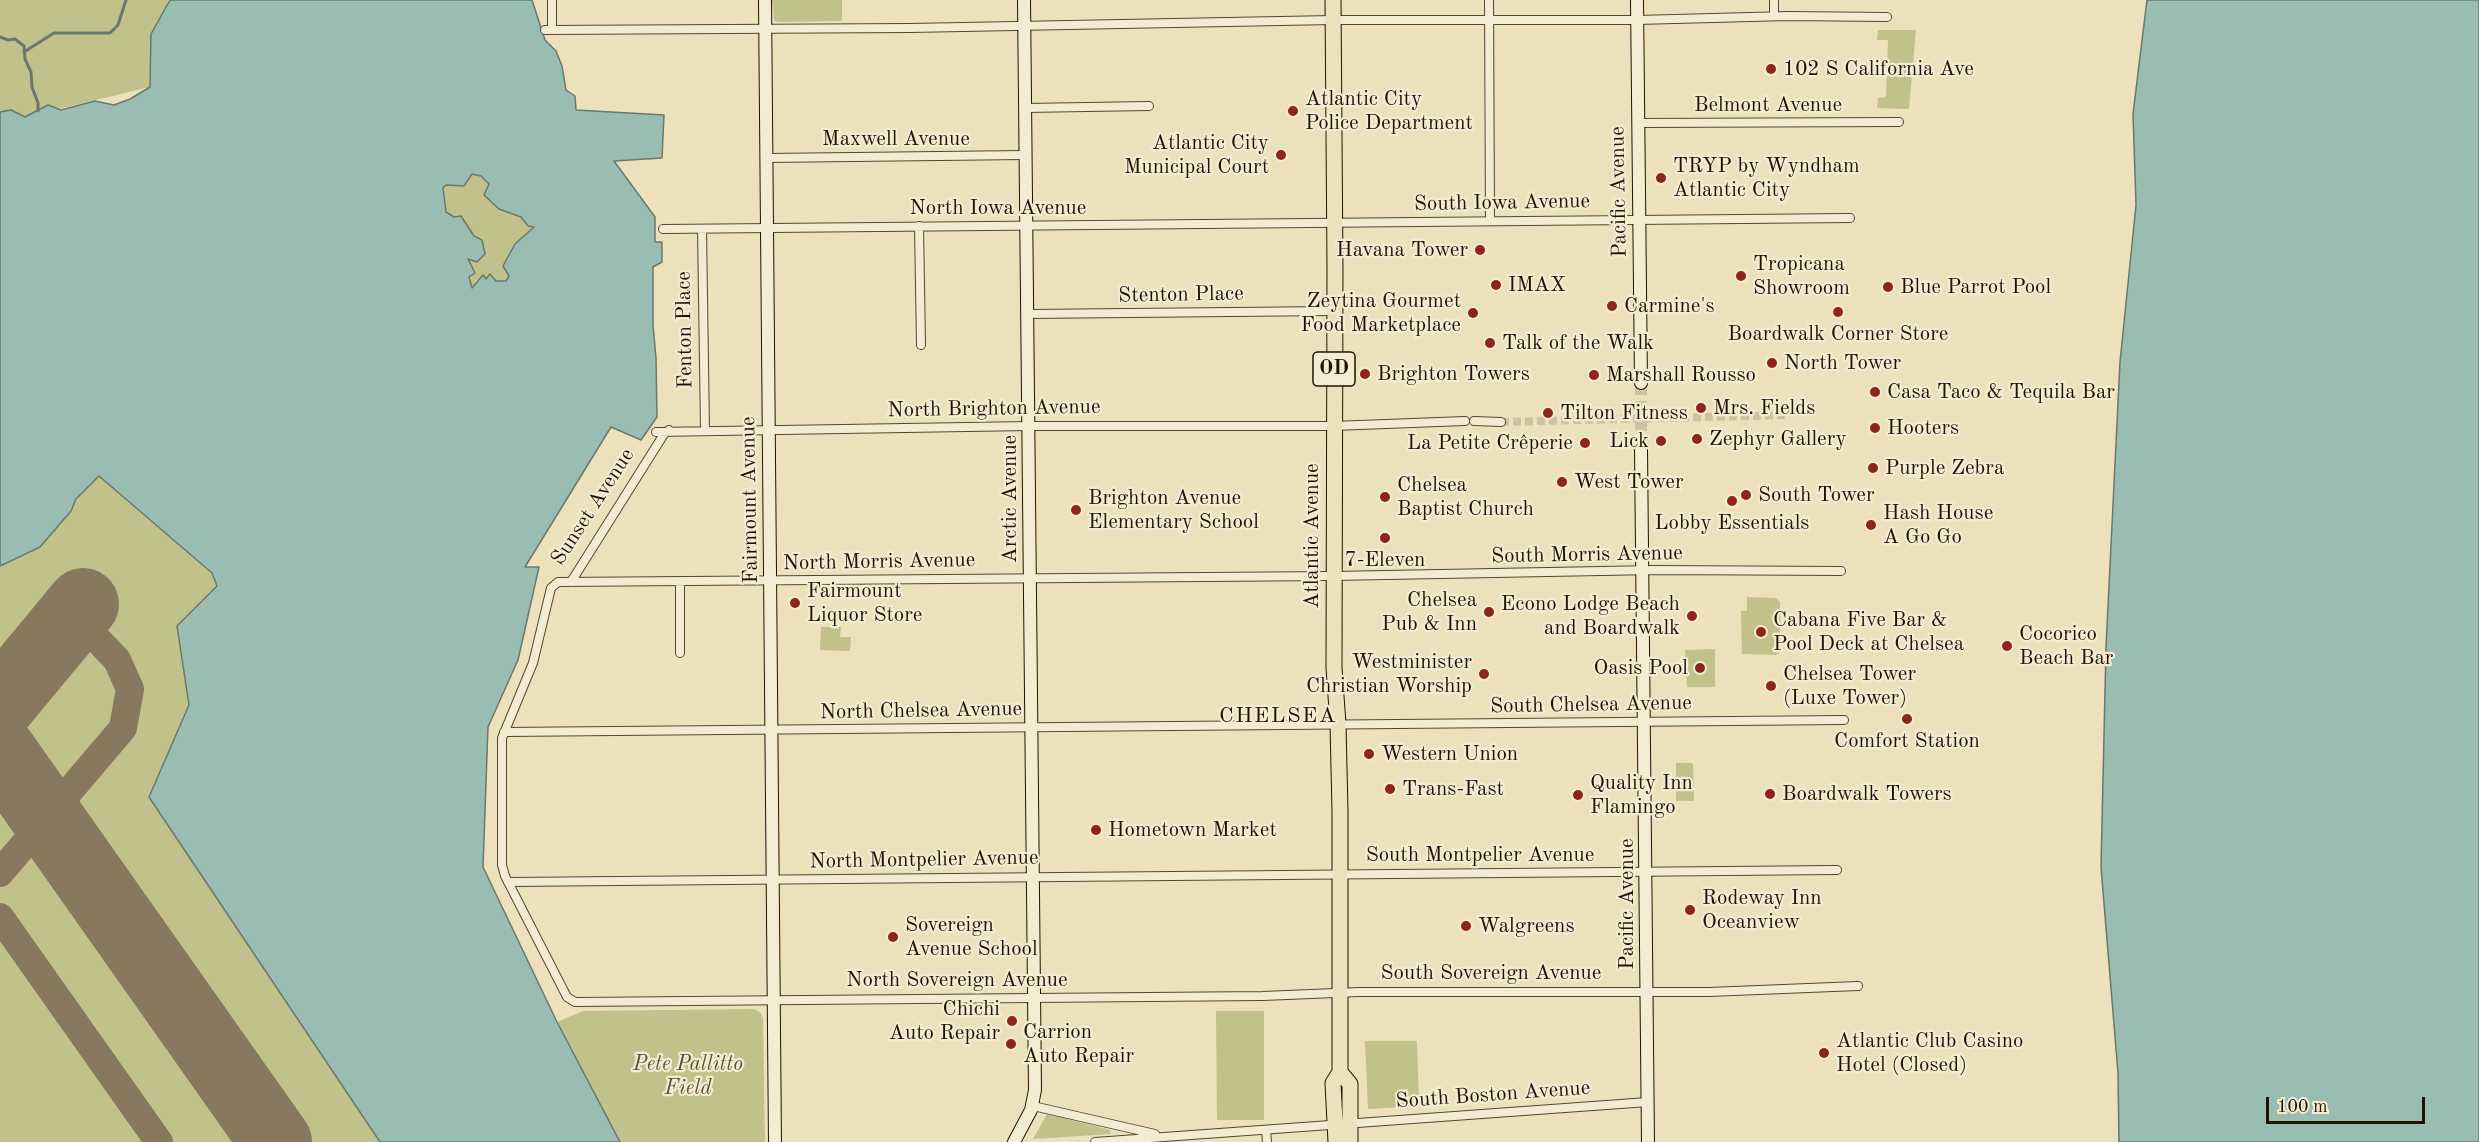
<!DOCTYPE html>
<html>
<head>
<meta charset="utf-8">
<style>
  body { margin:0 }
  #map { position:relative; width:2479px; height:1142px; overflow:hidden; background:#ede1bc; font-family:"Old Standard TT",serif }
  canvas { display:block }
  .scale { position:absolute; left:2266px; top:1097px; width:159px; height:27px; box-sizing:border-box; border:3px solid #241101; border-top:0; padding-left:8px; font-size:18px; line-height:21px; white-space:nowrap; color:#241101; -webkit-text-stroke:4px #f3ecd3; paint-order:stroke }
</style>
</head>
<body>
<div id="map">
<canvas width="2479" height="1142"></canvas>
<div class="scale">100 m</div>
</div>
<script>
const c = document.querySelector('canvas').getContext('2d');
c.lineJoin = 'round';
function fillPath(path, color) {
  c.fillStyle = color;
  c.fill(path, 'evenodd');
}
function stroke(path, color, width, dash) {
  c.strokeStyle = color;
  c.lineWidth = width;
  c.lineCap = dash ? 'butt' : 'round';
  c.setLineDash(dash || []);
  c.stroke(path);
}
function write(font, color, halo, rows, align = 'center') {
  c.font = font + ' "Old Standard TT",serif';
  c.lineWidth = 4.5;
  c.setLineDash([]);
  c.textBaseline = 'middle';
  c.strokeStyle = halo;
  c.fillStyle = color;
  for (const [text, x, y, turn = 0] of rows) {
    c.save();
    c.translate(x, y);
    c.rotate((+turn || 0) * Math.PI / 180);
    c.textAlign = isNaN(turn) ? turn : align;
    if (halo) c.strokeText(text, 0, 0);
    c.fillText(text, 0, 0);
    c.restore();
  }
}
const green = new Path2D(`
  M0,0H168L150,87L25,117L0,115Z
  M772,0H842V21L779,22L774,21Z
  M1878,30H1916L1909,109L1877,108L1878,98L1886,97L1888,40H1877Z
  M472,174L480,176L489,184L484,195L499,209L521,217L528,226L535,227L515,244L503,266L509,276L506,281L477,280L472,289L467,257L479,240L474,236L461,216L454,218L446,212C444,203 440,192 446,185L467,183Z
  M99,476L212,573L217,586L177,626L189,705L149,797L380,1142H0V566L32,552L71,511L76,500Z
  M1747,597L1776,598L1780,602V653L1776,655L1742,654L1741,611H1747Z
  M821,627H841L840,637H851L850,651L820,650Z
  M1715,649V687H1687L1685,650Z
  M1676,763H1693L1694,801H1676Z
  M754,1009L760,1012L763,1019L765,1142H620L557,1022L583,1011Z
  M1216,1011H1264V1120H1217Z
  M1365,1041H1417L1419,1106L1368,1109Z
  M1047,1114L1110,1130L1111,1134L1033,1139Z`);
const water = new Path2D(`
  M170,0H532L545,40L556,51L562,66L566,90L575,96L576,110L664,115L662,158L614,161L655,217V242H662V262L653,267V325L656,358L657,417L641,440L611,427L525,567H539L518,660L488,727L483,867L557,1022L620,1142H380L149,797L189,705L177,626L217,586L212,573L99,476L76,499L71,511L40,547L0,566V112L11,110L25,117L48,105L61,110L95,101L114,105L130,99L150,87L151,34ZM472,174L481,176L489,184L484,195L499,209L521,217L528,226L534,227L515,244L503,266L509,276L506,281H496L490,274L486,279L483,275L472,288L469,277L475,273L468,259L477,262L485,254L482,240L474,236L461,216L454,217L446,212L443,188L446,185L464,186Z
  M2147,0H2479V1142H2119L2118,1073L2101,867L2106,647L2120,362L2136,205L2133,114Z`);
const stream = new Path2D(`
  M0,37L8,40L15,39L24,46L25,59L31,72L32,87L38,103V111
  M24,52L54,33H110L118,25L126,0`);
const taxiway = new Path2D(`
  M0,873L123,728L130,689L117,660L98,640L62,629
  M0,917L159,1142`);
const runway = new Path2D(`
  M0,704L83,604
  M0,751L276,1142`);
const streetTunnel = new Path2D(`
  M1501,422L1789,415`);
const secondaryTunnel = new Path2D(`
  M1641,383V449`);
const street = new Path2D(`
  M1489,0L1490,221
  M1774,0V16
  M545,30L910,28L1333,20H1637L1788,16L1887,17
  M552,30V0
  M1025,108L1149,106
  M1638,123L1899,122
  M766,158L1025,155
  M919,226L921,345
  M663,229L1850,218
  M702,229L705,430
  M1027,314L1334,311
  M1474,421L1501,422
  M656,432L1029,426H1333L1465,421
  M1841,571L1655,570L1333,576L558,582L551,588L533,663L502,738V865L505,876L567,997L575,1002L1263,996L1359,992H1709L1858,986
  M571,582L664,434L669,430
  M680,582V653
  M504,732L1844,720
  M508,882L1837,870
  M1033,1106L1155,1134
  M1266,1130L1267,1142
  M1095,1142L1648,1102`);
const secondary = new Path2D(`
  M765,0L775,1142
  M1637,0L1641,383
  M1641,449L1648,1142
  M1014,1142L1031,1110L1035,1090L1024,0`);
const highway = new Path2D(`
  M1333,0L1335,269L1334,668L1338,724L1340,812V1072L1350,1084V1142
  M1336,1142L1333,1083L1340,1072`);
const markers = [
  [1771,69,6,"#8f2418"],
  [1293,111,6,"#8f2418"],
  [1281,155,6,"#8f2418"],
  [1661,178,6,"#8f2418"],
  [1480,250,6,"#8f2418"],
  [1741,276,6,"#8f2418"],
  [1496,285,6,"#8f2418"],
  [1888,287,6,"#8f2418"],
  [1612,306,6,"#8f2418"],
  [1838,312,6,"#8f2418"],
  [1473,313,6,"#8f2418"],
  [1490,343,6,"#8f2418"],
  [1772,363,6,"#8f2418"],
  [1365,374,6,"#8f2418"],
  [1594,375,6,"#8f2418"],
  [1875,392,6,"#8f2418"],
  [1701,408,6,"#8f2418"],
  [1548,413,6,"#8f2418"],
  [1875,428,6,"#8f2418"],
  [1697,439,6,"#8f2418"],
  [1661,441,6,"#8f2418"],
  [1585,443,6,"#8f2418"],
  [1873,468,6,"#8f2418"],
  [1562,482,6,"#8f2418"],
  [1746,495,6,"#8f2418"],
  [1385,497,6,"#8f2418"],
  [1732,501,6,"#8f2418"],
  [1076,510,6,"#8f2418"],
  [1871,525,6,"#8f2418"],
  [1385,538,6,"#8f2418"],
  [795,603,6,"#8f2418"],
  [1489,612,6,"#8f2418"],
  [1692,616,6,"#8f2418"],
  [1761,632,6,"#8f2418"],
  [2007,646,6,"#8f2418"],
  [1700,668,6,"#8f2418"],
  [1484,674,6,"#8f2418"],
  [1771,686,6,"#8f2418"],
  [1907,719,6,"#8f2418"],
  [1369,754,6,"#8f2418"],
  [1390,789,6,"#8f2418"],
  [1770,794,6,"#8f2418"],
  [1578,795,6,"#8f2418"],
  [1096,830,6,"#8f2418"],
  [1690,910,6,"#8f2418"],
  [1466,926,6,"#8f2418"],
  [893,937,6,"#8f2418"],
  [1012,1021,6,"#8f2418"],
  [1011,1044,6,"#8f2418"],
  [1824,1053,6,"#8f2418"]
];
const shields = [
  [1334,369,42]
];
const shieldNames = [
  ["OD",1334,369]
];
const poiNames = [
  ["102 S California Ave",1783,69],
  ["Atlantic City",1305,99],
  ["Police Department",1305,123],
  ["Atlantic City",1269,143,"right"],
  ["Municipal Court",1269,167,"right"],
  ["TRYP by Wyndham",1673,166],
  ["Atlantic City",1673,190],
  ["Havana Tower",1468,250,"right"],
  ["Tropicana",1753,264],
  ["Showroom",1753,288],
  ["IMAX",1508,285],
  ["Blue Parrot Pool",1900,287],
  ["Zeytina Gourmet",1461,301,"right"],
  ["Food Marketplace",1461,325,"right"],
  ["Carmine's",1624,306],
  ["Boardwalk Corner Store",1838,334,"center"],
  ["Talk of the Walk",1502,343],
  ["North Tower",1784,363],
  ["Brighton Towers",1377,374],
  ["Marshall Rousso",1606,375],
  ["Casa Taco & Tequila Bar",1887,392],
  ["Mrs. Fields",1713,408],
  ["Tilton Fitness",1560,413],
  ["Hooters",1887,428],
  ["Zephyr Gallery",1709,439],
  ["Lick",1649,441,"right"],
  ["La Petite Crêperie",1573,443,"right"],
  ["Purple Zebra",1885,468],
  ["West Tower",1574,482],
  ["Chelsea",1397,485],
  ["Baptist Church",1397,509],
  ["South Tower",1758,495],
  ["Brighton Avenue",1088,498],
  ["Elementary School",1088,522],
  ["Hash House",1883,513],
  ["A Go Go",1883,537],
  ["Lobby Essentials",1732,523,"center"],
  ["7-Eleven",1385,560,"center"],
  ["Fairmount",807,591],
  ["Liquor Store",807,615],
  ["Chelsea",1477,600,"right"],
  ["Pub & Inn",1477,624,"right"],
  ["Econo Lodge Beach",1680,604,"right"],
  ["and Boardwalk",1680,628,"right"],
  ["Cabana Five Bar &",1773,620],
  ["Pool Deck at Chelsea",1773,644],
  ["Cocorico",2019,634],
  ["Beach Bar",2019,658],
  ["Westminister",1472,662,"right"],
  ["Christian Worship",1472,686,"right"],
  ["Oasis Pool",1688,668,"right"],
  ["Chelsea Tower",1783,674],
  ["(Luxe Tower)",1783,698],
  ["Comfort Station",1907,741,"center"],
  ["Western Union",1381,754],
  ["Quality Inn",1590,783],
  ["Flamingo",1590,807],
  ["Trans-Fast",1402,789],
  ["Boardwalk Towers",1782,794],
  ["Hometown Market",1108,830],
  ["Rodeway Inn",1702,898],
  ["Oceanview",1702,922],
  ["Sovereign",905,925],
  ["Avenue School",905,949],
  ["Walgreens",1478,926],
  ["Chichi",1000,1009,"right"],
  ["Auto Repair",1000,1033,"right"],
  ["Carrion",1023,1032],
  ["Auto Repair",1023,1056],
  ["Atlantic Club Casino",1836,1041],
  ["Hotel (Closed)",1836,1065]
];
const streetNames = [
  ["Belmont Avenue",1768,105],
  ["Maxwell Avenue",896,139],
  ["Pacific Avenue",1619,192,-91],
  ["South Iowa Avenue",1502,203,-1],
  ["North Iowa Avenue",998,208],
  ["Stenton Place",1181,295,-1],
  ["Fenton Place",685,330,-91],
  ["North Brighton Avenue",994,409,-1],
  ["Arctic Avenue",1010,499,-90],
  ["Fairmount Avenue",750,500,-91],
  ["Sunset Avenue",593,507,-57],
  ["Atlantic Avenue",1312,536,-90],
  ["South Morris Avenue",1587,555,-1],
  ["North Morris Avenue",879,562,-1],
  ["South Chelsea Avenue",1591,705,-1],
  ["North Chelsea Avenue",921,711,-1],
  ["South Montpelier Avenue",1480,855],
  ["North Montpelier Avenue",924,860,-1],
  ["Pacific Avenue",1627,904,-90],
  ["South Sovereign Avenue",1491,973],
  ["North Sovereign Avenue",957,980],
  ["South Boston Avenue",1493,1095,-4]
];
const parkNames = [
  ["Pete Pallitto",688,1064],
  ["Field",688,1088]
];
const neighbourhoodNames = [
  ["CHELSEA",1278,716]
];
fillPath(green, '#c0c18b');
fillPath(water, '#99bdb3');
stroke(water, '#6a786c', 1.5);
stroke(stream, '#6a786c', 3);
stroke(taxiway, '#88795e', 28);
stroke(runway, '#88795e', 72);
stroke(streetTunnel, '#cfc2a0', 8, [8, 4]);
stroke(secondaryTunnel, '#cfc2a0', 12, [12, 6]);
stroke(street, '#564530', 10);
stroke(secondary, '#241101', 14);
stroke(highway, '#241101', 17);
stroke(street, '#f3ecd3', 8);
stroke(secondary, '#f3ecd3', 12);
stroke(highway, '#ede1bc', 15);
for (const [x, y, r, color] of markers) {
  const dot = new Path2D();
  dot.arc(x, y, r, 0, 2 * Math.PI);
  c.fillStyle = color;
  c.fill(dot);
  stroke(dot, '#f3ecd3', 2);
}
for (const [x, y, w] of shields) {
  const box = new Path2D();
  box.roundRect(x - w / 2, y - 17, w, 34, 4.5);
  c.fillStyle = '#f3ecd3';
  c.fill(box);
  stroke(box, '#241101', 1.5);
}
write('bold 20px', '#241101', null, shieldNames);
write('21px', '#241101', '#f3ecd3', poiNames, 'left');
write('21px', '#241101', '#f3ecd3', streetNames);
write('italic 21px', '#5b4f31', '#f3ecd3', parkNames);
c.letterSpacing = '1.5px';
write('22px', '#241101', '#f3ecd3', neighbourhoodNames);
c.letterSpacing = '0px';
</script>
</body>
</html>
